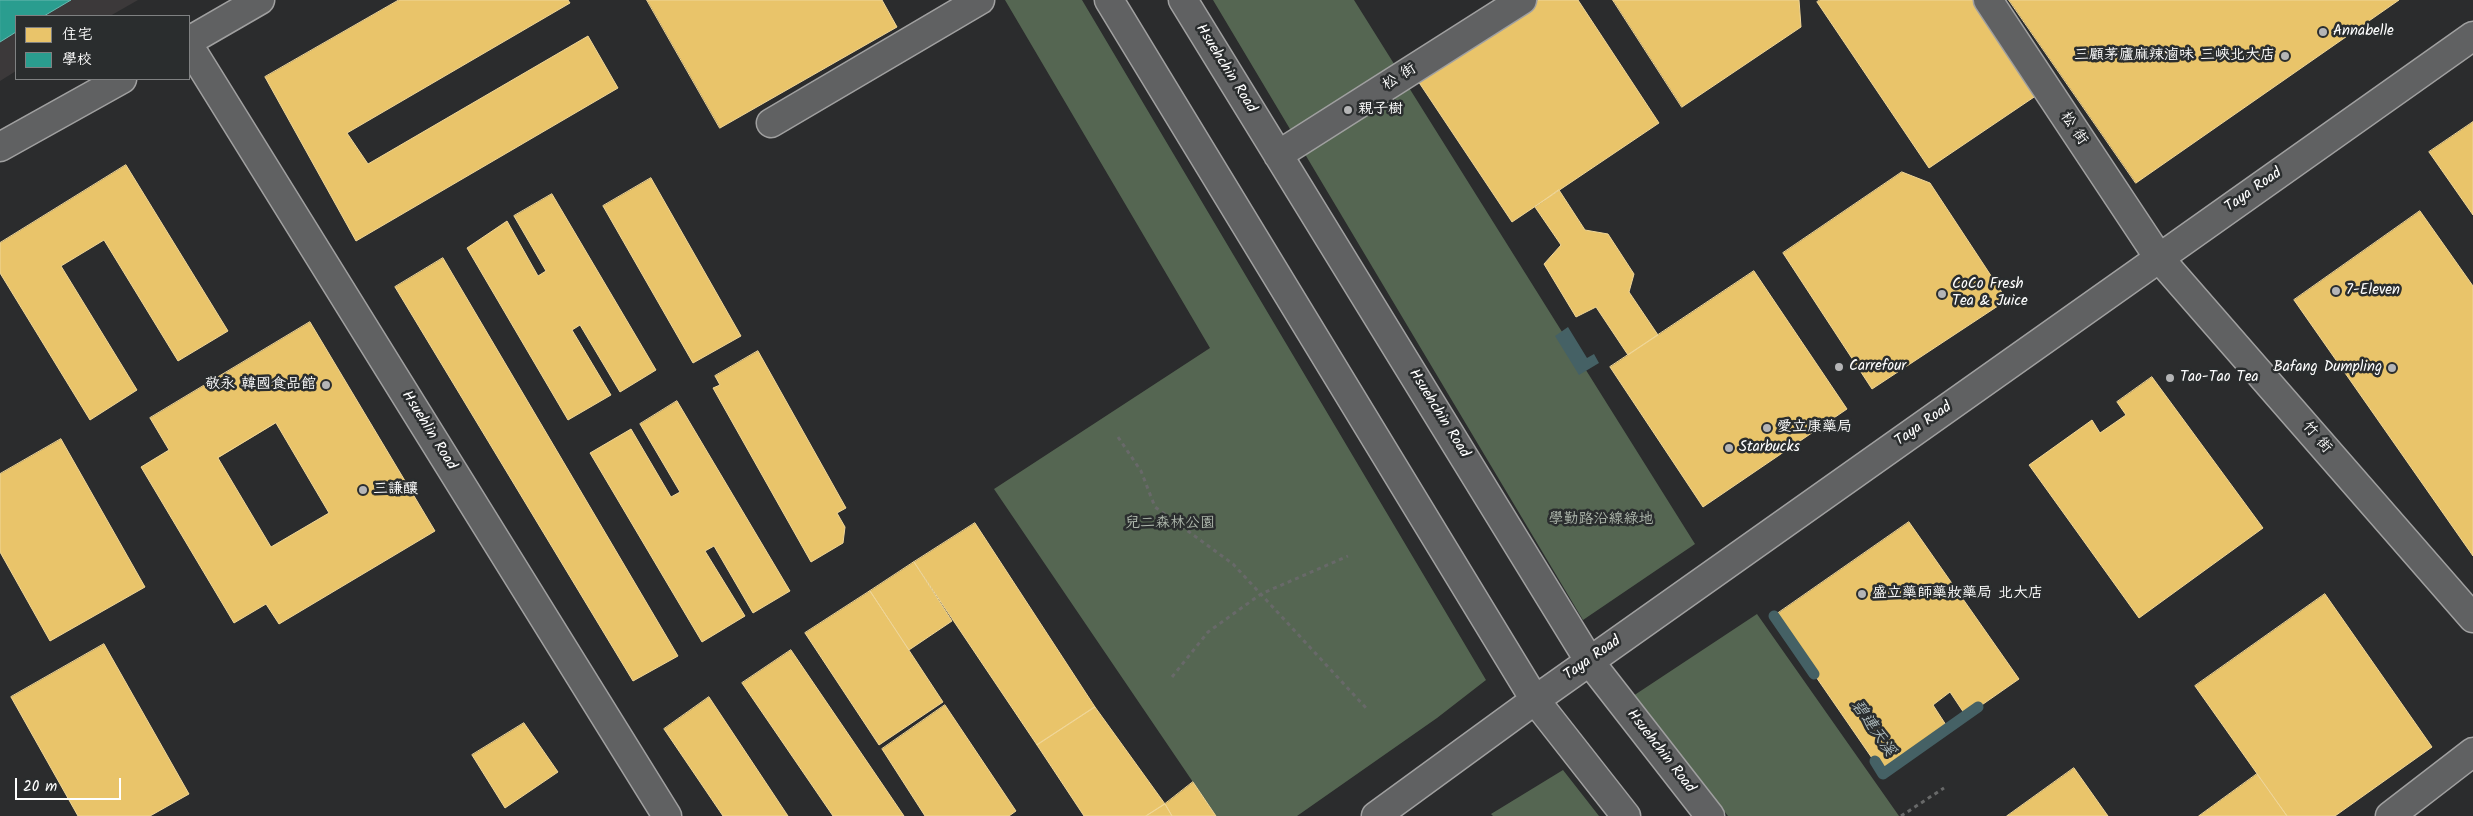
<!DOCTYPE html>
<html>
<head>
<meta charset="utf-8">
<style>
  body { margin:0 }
  #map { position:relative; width:2473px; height:816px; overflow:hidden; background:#2b2c2d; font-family:Kalam,"LXGW WenKai TC",sans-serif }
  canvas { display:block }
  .legend { position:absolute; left:15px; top:15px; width:175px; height:65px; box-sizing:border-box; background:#2a2d2e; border:1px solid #7f8182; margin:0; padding:6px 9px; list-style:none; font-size:15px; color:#fff }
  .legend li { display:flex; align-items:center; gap:10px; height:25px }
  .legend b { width:25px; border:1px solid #7f8182 }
  .scale { position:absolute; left:15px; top:778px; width:106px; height:22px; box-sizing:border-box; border:2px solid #fff; border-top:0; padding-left:6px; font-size:15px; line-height:18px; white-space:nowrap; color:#fff; -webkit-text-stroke:4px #2a2d2e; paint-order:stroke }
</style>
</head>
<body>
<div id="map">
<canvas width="2473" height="816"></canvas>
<ul class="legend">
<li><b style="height:14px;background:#e9c46a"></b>住宅</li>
<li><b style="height:14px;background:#2a9d8f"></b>學校</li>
</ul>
<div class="scale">20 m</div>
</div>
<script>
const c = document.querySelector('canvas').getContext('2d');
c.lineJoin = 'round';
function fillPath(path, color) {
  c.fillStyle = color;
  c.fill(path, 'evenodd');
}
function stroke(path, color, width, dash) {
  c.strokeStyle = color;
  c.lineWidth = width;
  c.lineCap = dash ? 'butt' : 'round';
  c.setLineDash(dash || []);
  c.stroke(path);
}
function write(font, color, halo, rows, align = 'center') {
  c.font = font + ' Kalam,"LXGW WenKai TC",sans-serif';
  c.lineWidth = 5;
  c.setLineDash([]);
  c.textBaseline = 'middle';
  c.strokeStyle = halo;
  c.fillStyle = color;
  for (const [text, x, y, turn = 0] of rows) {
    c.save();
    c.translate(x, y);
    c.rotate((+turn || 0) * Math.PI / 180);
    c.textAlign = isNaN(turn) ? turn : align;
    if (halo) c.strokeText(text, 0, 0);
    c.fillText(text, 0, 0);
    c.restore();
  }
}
const built = new Path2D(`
  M0,0H138L110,16H16V71L0,81Z`);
const green = new Path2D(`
  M1005,0H1082L1486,680L1437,718L1297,816H1216L994,489L1210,348Z
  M1213,0H1354L1695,544L1583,620Z
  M1757,614L1899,816H1728L1633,696Z
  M1563,770L1599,816H1493L1491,814Z`);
const water = new Path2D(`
  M1568,327L1587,358L1594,354L1599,363L1579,375L1555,336Z`);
const homes = new Path2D(`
  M399,0H568L570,3L347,133L368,164L588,36L618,88L356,241L265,77Z
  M647,0H882L897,27L720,128Z
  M1538,0H1578L1659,123L1512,222L1418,81Z
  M1613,0H1799L1801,27L1682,107Z
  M1820,0H1982L2043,91L1929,168L1817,2Z
  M2009,0H2399L2136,183Z
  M2473,122V215L2429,152Z
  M126,165L228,331L178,361L104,240L61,266L137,390L90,420L0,273V243Z
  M1902,172L1930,183L2007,300L1872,389L1783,253Z
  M651,178L741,336L693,363L603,206Z
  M1559,190L1585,230L1608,234L1634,274L1629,292L1658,335L1628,355L1596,307L1576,317L1544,264L1561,245L1535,207Z
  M552,194L656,370L620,392L580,325L572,330L611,395L568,420L467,248L507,221L538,276L546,271L514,216Z
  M2420,211L2473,286V556L2294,300Z
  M443,258L678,656L633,681L395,287Z
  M1754,271L1847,409L1703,507L1610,367Z
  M310,322L435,531L279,624L266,604L234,623L141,467L169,450L150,418ZM276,423L329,513L271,547L218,458Z
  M758,351L846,508L837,513L845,527L843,543L811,562L713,388L720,385L715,376Z
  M2152,377L2263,528L2139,618L2029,465L2092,420L2100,433L2126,415L2117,402Z
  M677,401L790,591L753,613L714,546L705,551L745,616L702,642L590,453L631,429L671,497L680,492L640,424Z
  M61,439L145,587L50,641L0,552V474Z
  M1909,522L2019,679L1966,716L1950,692L1933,705L1948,728L1883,774L1774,616Z
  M975,523L1095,707L1037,745L914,562Z
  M914,562L952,621L909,650L870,591Z
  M870,591L943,702L879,745L805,633Z
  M2325,594L2432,747L2335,816H2287L2195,686Z
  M104,644L189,794L150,816H78L11,697Z
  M791,650L904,816H833L742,683Z
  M709,697L788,816H723L664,729Z
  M945,705L1016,811L1009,816H925L882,749Z
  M1095,707L1165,804L1146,816H1084L1037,745Z
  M524,723L558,772L505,808L472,755Z
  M2074,768L2108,816H2007Z
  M2257,774L2287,816H2199Z
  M1193,782L1216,816H1172L1165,804Z
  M1165,804L1172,816H1146Z`);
const schools = new Path2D(`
  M0,0H71L44,16H16V32L0,42Z`);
const stream = new Path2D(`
  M1774,616L1814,674
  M1875,761L1883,774L1978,707`);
const path = new Path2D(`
  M1118,437L1141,471L1155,507L1233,564L1367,709
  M1172,677L1208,632L1261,594L1348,556
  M1901,816L1944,788`);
const minor = new Path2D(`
  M1109,0L1535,700L1626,816
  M1183,0L1590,662L1710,816
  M1988,0L2159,258L2473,618
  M189,41L260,0
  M189,46L667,816
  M771,123L980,0
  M0,147L122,79
  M1278,155L1522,0
  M1376,816L1535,700L2473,36
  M2390,816L2473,752`);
const markers = [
  [2323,32,5,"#b5b5b6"],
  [2285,56,5,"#b5b5b6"],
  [1348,110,5,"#b5b5b6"],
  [2336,291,5,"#b5b5b6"],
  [1942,294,5,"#b5b5b6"],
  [1839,367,5,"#b5b5b6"],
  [2392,368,5,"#b5b5b6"],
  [2170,378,5,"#b5b5b6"],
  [326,385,5,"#b5b5b6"],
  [1767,428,5,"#b5b5b6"],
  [1729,448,5,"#b5b5b6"],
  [363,490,5,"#b5b5b6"],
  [1862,594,5,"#b5b5b6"]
];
const poiNames = [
  ["Annabelle",2333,32],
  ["三顧茅廬麻辣滷味 三峽北大店",2275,56,"right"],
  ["親子樹",1358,110],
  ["CoCo Fresh",1952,285],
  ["Tea & Juice",1952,302],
  ["7-Eleven",2346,291],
  ["Carrefour",1849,367],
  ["Bafang Dumpling",2382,368,"right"],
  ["Tao-Tao Tea",2180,378],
  ["敬永 韓國食品館",316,385,"right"],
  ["愛立康藥局",1777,428],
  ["Starbucks",1739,448],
  ["三謙釀",373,490],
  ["盛立藥師藥妝藥局 北大店",1872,594]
];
const streetNames = [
  ["Hsuehchin Road",1225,69,58],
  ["松 街",1400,78,-32],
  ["松 街",2073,129,56],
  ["Taya Road",2254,191,-35],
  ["Hsuehchin Road",1438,414,58],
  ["Taya Road",1924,425,-35],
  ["Hsuehlin Road",428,431,58],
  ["竹 街",2316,438,49],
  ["Taya Road",1593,659,-35],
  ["Hsuehchin Road",1660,752,52]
];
const parkNames = [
  ["學勤路沿線綠地",1601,520],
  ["兒二森林公園",1170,524]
];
const waterNames = [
  ["碧連天溪",1872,729,55]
];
fillPath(built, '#3c393a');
fillPath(green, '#556652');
fillPath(water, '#456165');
fillPath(homes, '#e9c46a');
stroke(homes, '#f0d697', 1);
fillPath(schools, '#2a9d8f');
stroke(schools, '#6abab1', 1);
stroke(stream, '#456165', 11);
stroke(minor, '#a0a0a0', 31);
stroke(path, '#686969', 3, [4, 4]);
stroke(minor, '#606162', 28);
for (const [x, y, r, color] of markers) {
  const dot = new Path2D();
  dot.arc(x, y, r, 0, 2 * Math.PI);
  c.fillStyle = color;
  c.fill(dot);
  stroke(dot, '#2a2d2e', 2);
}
write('15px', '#fff', '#2a2d2e', poiNames, 'left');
write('15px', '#fff', '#2a2d2e', streetNames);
write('15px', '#aeb7ac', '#2a2d2e', parkNames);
write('italic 16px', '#adbabc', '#2a2d2e', waterNames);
</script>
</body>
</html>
